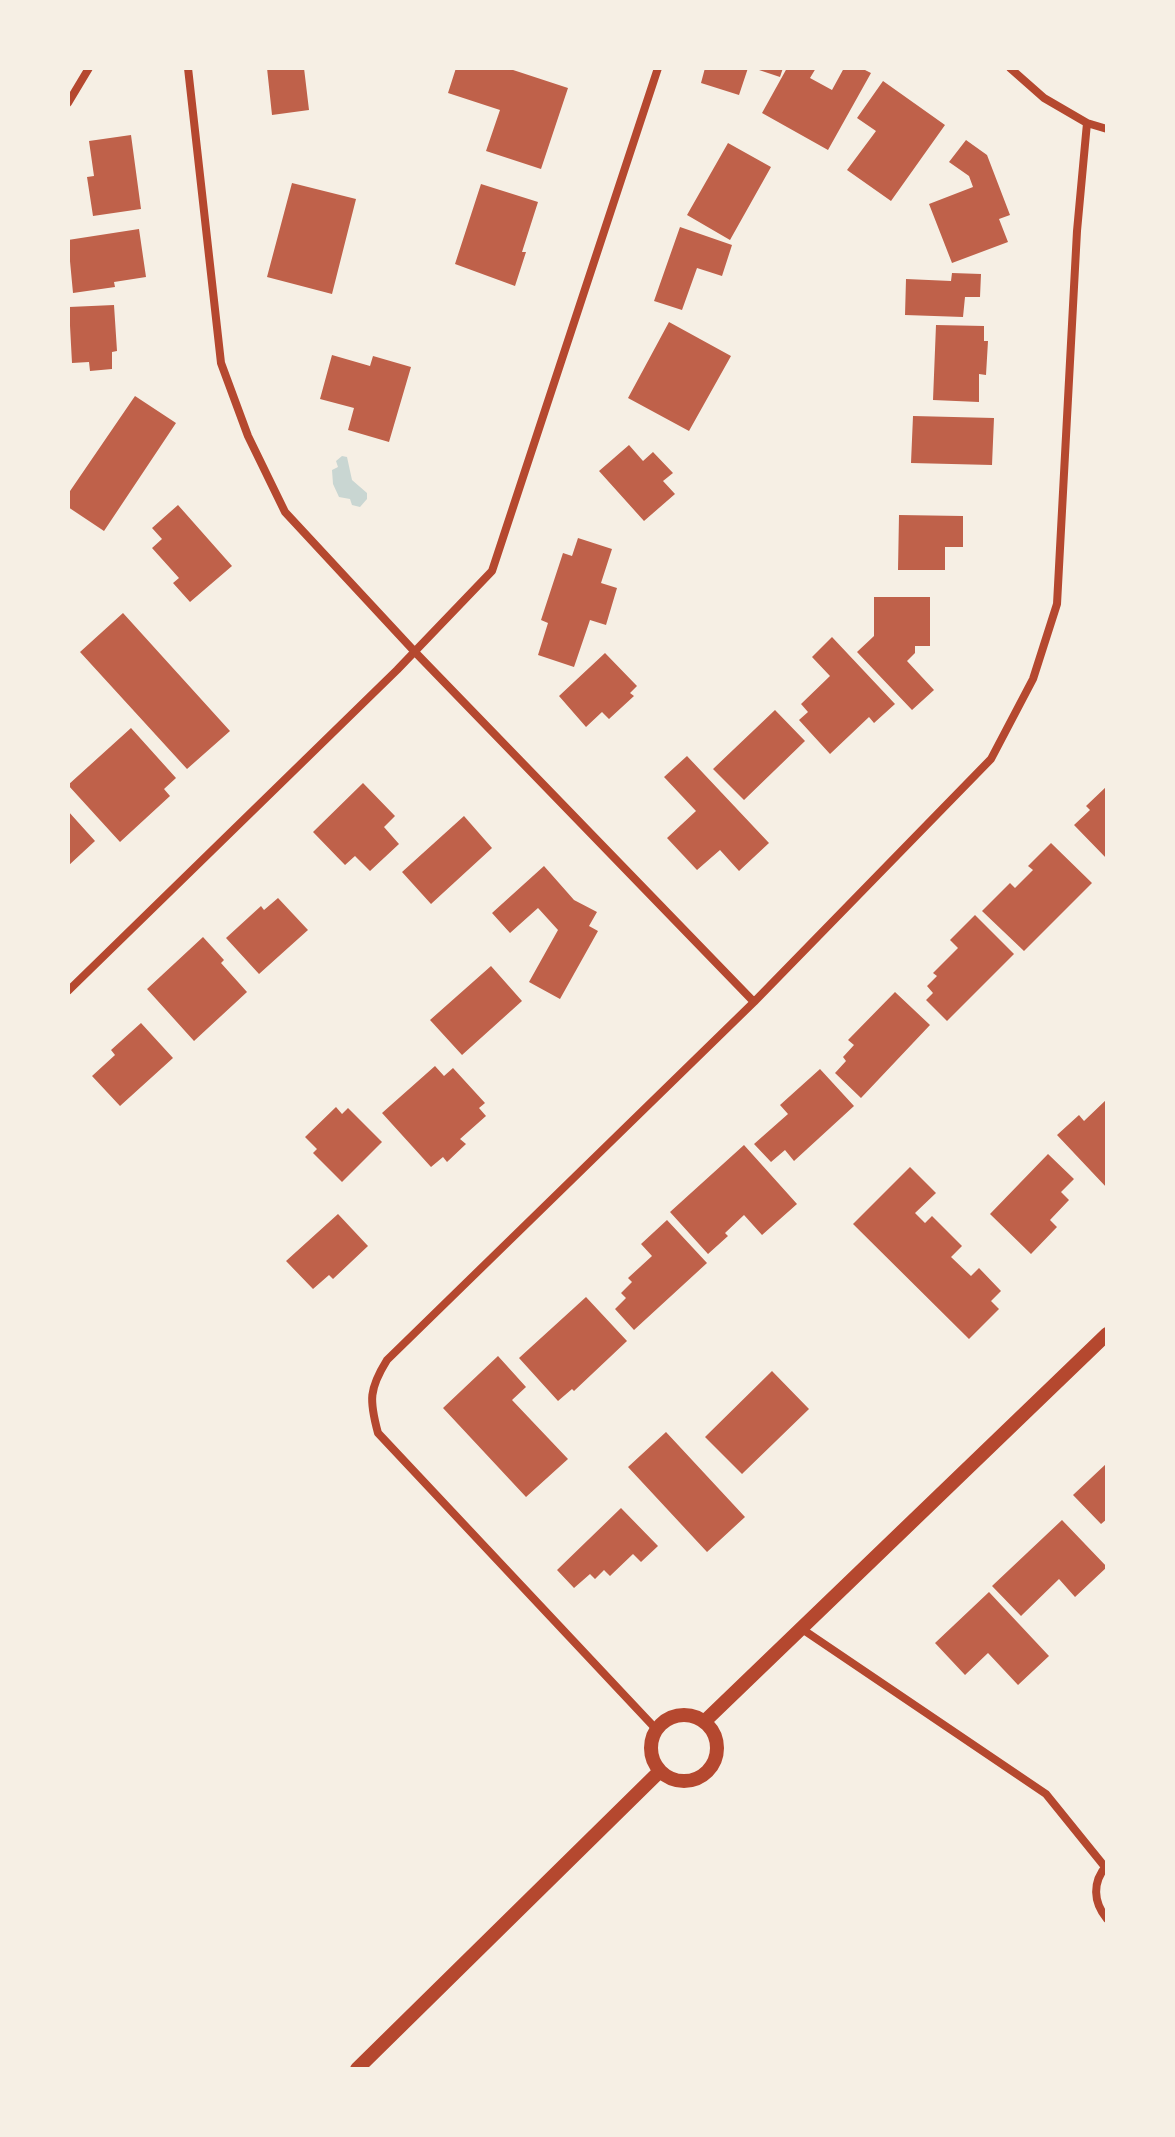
<!DOCTYPE html>
<html>
<head>
<meta charset="utf-8">
<style>
  body { margin:0 }
  #map { position:relative; width:1175px; height:2137px; overflow:hidden; background:#f6efe4; font-family:"Alegreya Sans",sans-serif }
  canvas { display:block }
  .frame { position:absolute; inset:0; border:70px solid #f6efe4; pointer-events:none }
</style>
</head>
<body>
<div id="map">
<canvas width="1175" height="2137"></canvas>
<div class="frame"></div>
</div>
<script>
const c = document.querySelector('canvas').getContext('2d');
c.lineJoin = 'round';
function fillPath(path, color) {
  c.fillStyle = color;
  c.fill(path, 'evenodd');
}
function stroke(path, color, width, dash) {
  c.strokeStyle = color;
  c.lineWidth = width;
  c.lineCap = dash ? 'butt' : 'round';
  c.setLineDash(dash || []);
  c.stroke(path);
}
const water = new Path2D(`
  M342,456L347,457L352,480L367,493V499L360,507L352,505L350,499L339,497L333,484L332,470L338,467L336,461Z`);
const building = new Path2D(`
  M267,68H304L309,110L272,115Z
  M456,68H507L568,88L541,169L486,151L500,110L448,93Z
  M705,68H748L739,95L701,83Z
  M753,68H783L780,77Z
  M787,68H816L810,78L832,90L844,68H861L871,73L828,150L762,113Z
  M883,81L945,125L891,201L847,170L876,131L857,118Z
  M131,135L141,209L93,216L87,177L94,176L89,141Z
  M966,140L987,155L1010,215L999,219L1008,242L952,263L929,204L973,187L969,176L949,162Z
  M728,143L771,167L730,240L687,215Z
  M292,183L356,199L332,294L267,277Z
  M481,184L538,202L522,252H526L515,286L455,264Z
  M680,227L732,245L722,276L697,268L682,310L654,301Z
  M139,229L146,277L114,282L115,287L73,293L68,240Z
  M952,273L981,274L980,297H965L963,317L905,315L906,279L951,281Z
  M114,305L117,351L112,352V369L90,371L89,362L72,363L69,307Z
  M669,322L731,356L689,431L628,398Z
  M936,325L984,326V341H988L986,375L979,374V402L933,400Z
  M332,355L370,366L373,356L411,367L389,442L348,430L354,408L320,399Z
  M135,396L176,423L104,531L68,507V494Z
  M913,416L994,418L992,465L911,463Z
  M629,445L643,461L653,452L673,473L663,481L675,494L644,521L599,471Z
  M178,505L232,566L190,602L173,583L179,578L152,548L162,539L152,528Z
  M899,515L963,516V547H945V570H898Z
  M578,538L612,549L601,583L617,588L606,625L590,620L574,667L538,655L548,623L541,620L563,553L572,556Z
  M874,597H930V646H915V653L907,661L934,690L912,710L857,652L874,636Z
  M123,613L230,731L187,769L80,652Z
  M832,637L895,704L874,723L869,717L830,754L799,720L808,712L801,704L830,676L812,657Z
  M605,653L637,686L630,693L634,696L609,719L602,712L586,727L559,696Z
  M775,710L805,741L744,800L713,769Z
  M131,728L176,778L164,789L170,796L120,842L68,785Z
  M687,756L769,843L739,871L720,850L697,870L667,838L696,811L664,777Z
  M363,783L395,816L384,827L399,844L370,871L355,856L345,865L313,832Z
  M1107,786V859L1074,825L1090,810L1086,806Z
  M68,811L95,841L68,866Z
  M464,816L492,848L431,904L402,872Z
  M1051,843L1092,883L1024,951L982,911L1010,883L1015,888L1033,870L1028,866Z
  M544,866L574,900L597,912L589,926L598,931L560,999L529,982L558,930L538,908L510,933L492,913Z
  M278,898L308,930L259,974L226,938L261,906L264,910Z
  M975,915L1014,954L947,1021L926,1000L933,993L927,986L937,976L933,973L958,948L950,940Z
  M203,937L224,960L221,963L247,992L194,1041L147,989Z
  M491,966L522,1001L462,1055L430,1020Z
  M895,992L930,1025L861,1098L835,1073L846,1061L843,1057L854,1045L848,1040Z
  M141,1023L173,1058L120,1106L92,1076L115,1055L111,1050Z
  M435,1066L444,1076L453,1068L485,1103L479,1108L486,1116L460,1139L466,1144L447,1162L443,1157L431,1167L382,1113Z
  M820,1069L854,1106L794,1161L785,1150L771,1162L754,1144L788,1114L780,1105Z
  M1107,1099V1188L1057,1135L1079,1115L1084,1121Z
  M336,1107L342,1114L348,1108L382,1142L342,1182L313,1153L317,1149L305,1137Z
  M744,1145L797,1204L762,1235L744,1215L725,1233L728,1236L708,1254L670,1212Z
  M1048,1154L1074,1179L1061,1192L1069,1200L1050,1220L1057,1227L1031,1254L990,1214Z
  M910,1167L936,1193L915,1213L925,1223L932,1216L962,1246L951,1257L971,1276L979,1268L1001,1291L991,1301L999,1309L969,1339L853,1224Z
  M338,1214L368,1246L333,1279L329,1275L313,1289L286,1261Z
  M667,1220L707,1263L634,1330L615,1309L626,1298L621,1293L632,1282L628,1278L652,1256L641,1244Z
  M586,1297L627,1341L574,1391L572,1389L558,1401L519,1358Z
  M498,1356L526,1387L512,1400L568,1459L526,1497L443,1408Z
  M772,1371L809,1409L742,1474L705,1437Z
  M666,1432L745,1517L707,1552L628,1467Z
  M1107,1463V1519L1101,1524L1073,1495Z
  M621,1508L658,1546L641,1562L633,1554L610,1576L604,1570L595,1579L590,1574L574,1588L557,1570Z
  M1062,1520L1107,1567L1075,1597L1059,1579L1021,1616L992,1586Z
  M989,1592L1049,1656L1018,1685L988,1653L965,1675L935,1643Z`);
const minor = new Path2D(`
  M188,68L221,363L248,436L285,512L415,652L754,1002
  M1010,68L1044,98L1087,123
  M68,103L89,68
  M68,991L397,670L492,571L658,68
  M802,1629L1046,1794L1105,1867
  M656,1729L378,1433C369,1400 369,1389 387,1360L754,1002L991,759L1033,679L1057,604L1077,231L1087,123L1107,129
  M1107,1865C1092,1882 1093,1902 1107,1919`);
const tertiary = new Path2D(`
  M651 1748a33 33 0 1 1 66 0a33 33 0 1 1-66 0Z
  M704,1722L1107,1334
  M357,2069L660,1771`);
fillPath(water, '#c9d6d2');
fillPath(building, '#bf614a');
stroke(minor, '#b5482f', 8);
stroke(tertiary, '#b5482f', 14);
</script>
</body>
</html>
